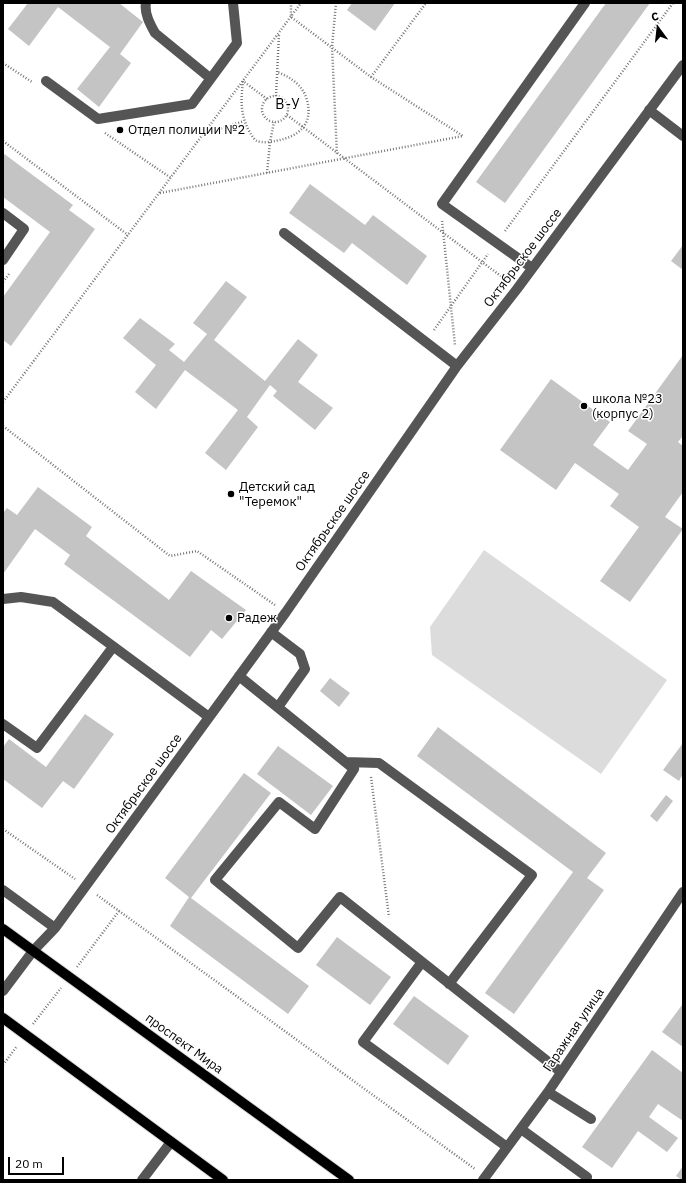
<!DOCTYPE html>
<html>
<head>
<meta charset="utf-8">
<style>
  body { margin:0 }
  #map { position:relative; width:686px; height:1183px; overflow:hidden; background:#fff; font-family:"IBM Plex Sans",sans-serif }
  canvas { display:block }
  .frame { position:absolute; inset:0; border:4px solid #000; pointer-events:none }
  .north { position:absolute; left:638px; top:8px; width:40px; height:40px; -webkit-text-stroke:3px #fff; paint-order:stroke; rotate:345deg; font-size:11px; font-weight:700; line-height:16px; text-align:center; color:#000 }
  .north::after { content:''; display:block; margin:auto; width:14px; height:18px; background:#000; clip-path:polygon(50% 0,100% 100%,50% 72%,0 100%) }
  .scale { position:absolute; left:8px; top:1157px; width:56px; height:18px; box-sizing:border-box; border:2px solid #000; border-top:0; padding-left:5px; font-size:12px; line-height:14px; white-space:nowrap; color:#000; -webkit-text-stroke:3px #fff; paint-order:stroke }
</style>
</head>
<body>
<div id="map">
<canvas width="686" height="1183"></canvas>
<div class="frame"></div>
<div class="north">С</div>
<div class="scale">20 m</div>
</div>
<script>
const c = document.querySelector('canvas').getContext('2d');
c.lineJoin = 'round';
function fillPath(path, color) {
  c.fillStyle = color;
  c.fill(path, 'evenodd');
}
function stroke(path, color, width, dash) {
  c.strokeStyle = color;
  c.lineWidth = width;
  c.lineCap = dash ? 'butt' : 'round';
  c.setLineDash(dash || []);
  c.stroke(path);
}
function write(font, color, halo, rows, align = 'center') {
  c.font = font + ' "IBM Plex Sans",sans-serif';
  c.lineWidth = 3;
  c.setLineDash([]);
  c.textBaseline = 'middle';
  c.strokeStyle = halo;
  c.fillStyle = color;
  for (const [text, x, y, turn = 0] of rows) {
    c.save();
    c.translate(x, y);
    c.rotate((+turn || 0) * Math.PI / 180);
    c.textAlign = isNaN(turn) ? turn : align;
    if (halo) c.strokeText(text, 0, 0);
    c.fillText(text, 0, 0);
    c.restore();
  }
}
const green = new Path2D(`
  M484,550L667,680L601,774L432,655L430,627Z`);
const building = new Path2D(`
  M28,3H119L143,22L120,54L131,63L99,107L77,89L110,47L58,7L29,46L8,29Z
  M352,3H395L375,31L347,10Z
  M606,3H650L505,203L476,182Z
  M3,153L73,205L69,210L95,229L11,346L3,340V297L50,232L3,197Z
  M310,184L365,225L373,215L427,256L407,285L352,243L344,253L289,213Z
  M683,245V270L671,261Z
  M226,281L247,297L214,340L265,381L298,339L318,355L298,382L333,408L315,430L273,396L277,391L270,385L247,417L258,427L226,470L205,453L238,410L185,370L156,409L135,392L156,365L123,338L140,318L175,344L169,350L184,362L207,334L193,323Z
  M683,355V436L678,442L683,446V492L665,517L683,529L630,602L600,581L639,527L610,506L619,494L575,463L556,490L500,450L551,379L610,422L593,445L628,470L647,444L628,431Z
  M38,487L92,527L86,536L169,600L191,571L246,610L222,639L211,630L190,657L64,564L70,555L35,529L3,574V513L7,508L17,515Z
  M330,678L350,693L339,707L320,691Z
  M85,714L114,734L74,789L63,781L42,808L3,779V747L9,739L46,767Z
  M438,727L606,853L587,878L604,890L514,1014L485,993L573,872L417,756Z
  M683,743V774L679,781L663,770Z
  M278,746L333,786L311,815L257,774Z
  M244,773L271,793L191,898L309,986L288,1014L170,926L189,897L165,878Z
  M666,795L673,801L657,822L650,816Z
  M337,937L391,977L370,1005L316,965Z
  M414,996L469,1036L448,1065L393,1024Z
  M682,1005L683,1006V1047L662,1032Z
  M652,1050L683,1073V1121L658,1104L649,1117L678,1138L667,1152L638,1131L612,1168L582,1147Z
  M683,1166V1180H682L676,1176Z`);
const path = new Path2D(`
  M336,3L332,47L337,154
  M3,63L32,82
  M371,77L426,3
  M276,96L279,34
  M262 109a13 13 0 1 1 26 0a13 13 0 1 1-26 0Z
  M267,99L243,81C241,98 240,113 248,129C250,132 253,139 257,141C262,143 270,142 275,141C299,137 315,124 306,97C302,85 289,76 277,72
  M287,115L506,280
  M105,133L171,178
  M204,134L244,121
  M3,141L128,235
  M267,173L270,142L274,122
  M160,193L463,136L371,77L291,17V3
  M442,221L455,345
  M505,231L673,3
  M3,282L9,274
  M434,330L488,254
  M3,402L301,3
  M3,426L170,556L197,551L275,605
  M371,777L389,917
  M3,829L75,879
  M97,895L475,1169
  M77,967L119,911
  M33,1024L61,988
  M3,1065L17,1046`);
const minor = new Path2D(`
  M146,3C144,13 150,24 155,33L210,78
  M46,81L98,119L192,104L237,43L233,3
  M649,110L683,136
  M3,213L24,229L3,260
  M284,233L457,366
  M532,268L442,204L585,3
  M3,599L21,597L53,602L209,717
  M271,632L300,654L305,669L278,707
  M239,676L354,769L315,829L279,802L215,880L298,948L340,897L561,1072
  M3,724L37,748L113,647
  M346,762L379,763L532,875L449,984
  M3,890L55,928
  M422,962L363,1042L507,1147
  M3,991L33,951L55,928L286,612L457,366L517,289L683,65
  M548,1092L591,1119
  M521,1129L587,1177L586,1180
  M142,1180L171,1142
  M483,1180L548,1092L683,892`);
const major = new Path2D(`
  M3,929L349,1180
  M3,1018L223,1180`);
const markers = [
  [120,130,4,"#000"],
  [584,406,4,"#000"],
  [231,494,4,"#000"],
  [229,618,4,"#000"]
];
const poiNames = [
  ["Отдел полиции №2",128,130],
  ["школа №23",592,399],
  ["(корпус 2)",592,414],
  ["Детский сад",239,487],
  ["\"Теремок\"",239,502],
  ["Радеж",237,618]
];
const streetNames = [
  ["Октябрьское шоссе",523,258,-53],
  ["Октябрьское шоссе",333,521,-55],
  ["Октябрьское шоссе",144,784,-54],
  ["Гаражная улица",574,1030,-56],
  ["проспект Мира",184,1044,36]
];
const neighbourhoodNames = [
  ["В-У",288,105]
];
fillPath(green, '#dcdcdc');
fillPath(building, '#c4c4c4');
stroke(major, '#dbdbdb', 12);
stroke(path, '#777', 2.5, [1, 2]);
stroke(minor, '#555', 10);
stroke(major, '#000', 10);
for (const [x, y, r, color] of markers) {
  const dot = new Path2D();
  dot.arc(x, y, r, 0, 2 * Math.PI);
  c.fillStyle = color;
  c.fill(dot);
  stroke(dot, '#fff', 1.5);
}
write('13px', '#000', '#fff', poiNames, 'left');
write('13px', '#000', '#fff', streetNames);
c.letterSpacing = '1px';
write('14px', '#000', '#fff', neighbourhoodNames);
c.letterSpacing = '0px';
</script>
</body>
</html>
